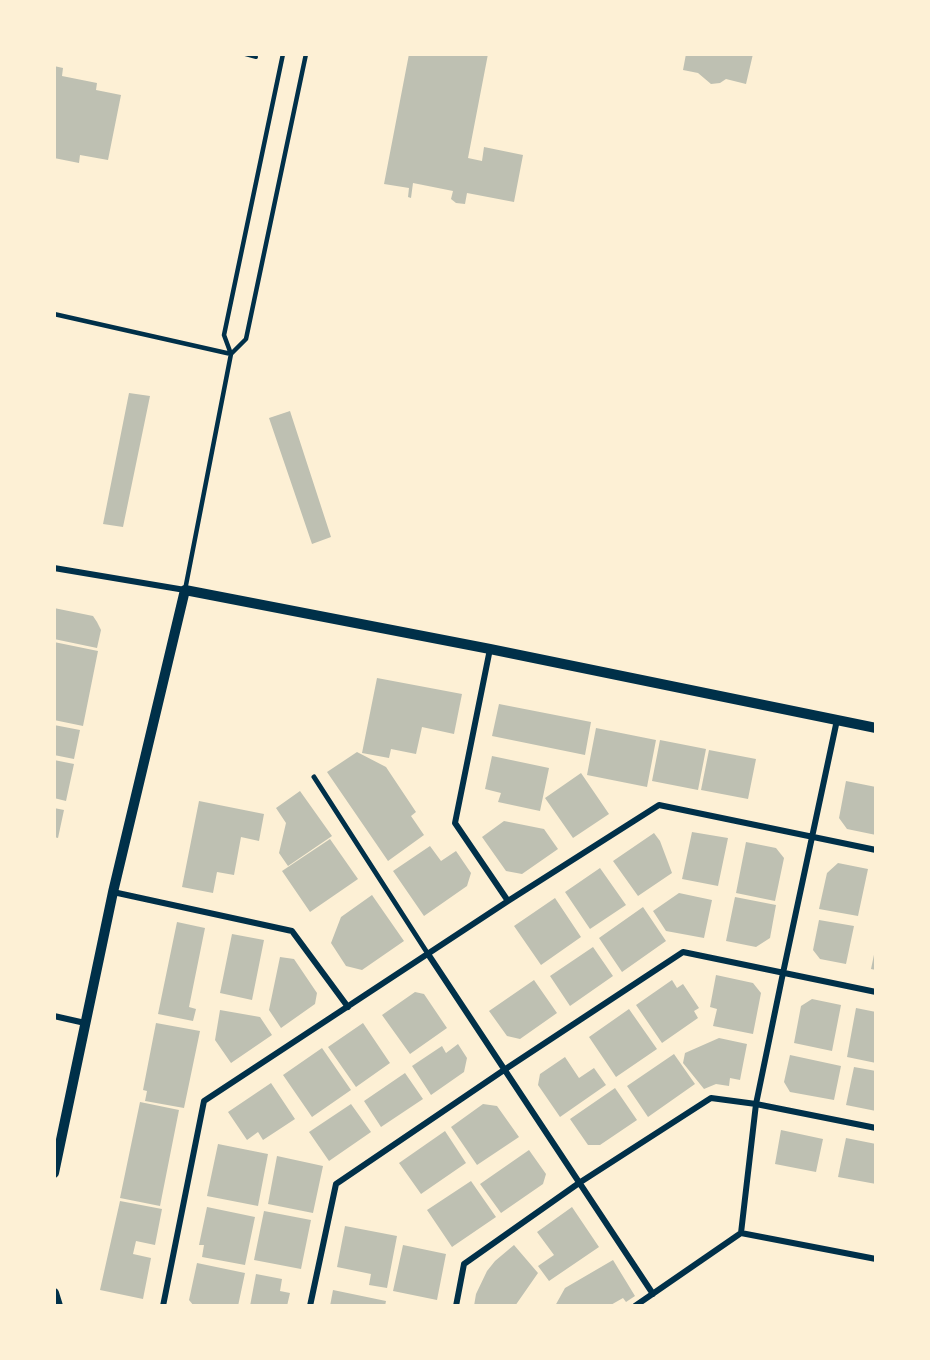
<!DOCTYPE html>
<html>
<head>
<meta charset="utf-8">
<style>
  body { margin:0 }
  #map { position:relative; width:930px; height:1360px; overflow:hidden; background:#fdf0d5; font-family:Raleway,sans-serif }
  canvas { display:block }
  .frame { position:absolute; inset:0; border:56px solid #fdf0d5; pointer-events:none }
</style>
</head>
<body>
<div id="map">
<canvas width="930" height="1360"></canvas>
<div class="frame"></div>
</div>
<script>
const c = document.querySelector('canvas').getContext('2d');
c.lineJoin = 'round';
function fillPath(path, color) {
  c.fillStyle = color;
  c.fill(path, 'evenodd');
}
function stroke(path, color, width, dash) {
  c.strokeStyle = color;
  c.lineWidth = width;
  c.lineCap = dash ? 'butt' : 'round';
  c.setLineDash(dash || []);
  c.stroke(path);
}
const building = new Path2D(`
  M409,54H488L468,158L482,161L484,147L523,155L514,202L467,193L465,204L456,203L451,199L453,191L413,183L411,198L408,197L409,188L384,184Z
  M686,54H753L746,84L726,79L720,83L711,84L698,73L683,70Z
  M54,66L63,68L62,76L97,83L96,90L121,95L108,160L80,155L79,163L54,158Z
  M129,393L150,396L123,527L103,524Z
  M290,411L331,537L312,544L269,418Z
  M54,608L93,616L97,622L101,630L97,648L54,639Z
  M54,642L98,651L83,726L54,720Z
  M377,678L462,694L454,734L422,727L416,754L391,749L389,758L362,753Z
  M499,704L591,722L585,755L492,736Z
  M54,725L80,730L74,759L54,755Z
  M596,728L656,740L647,787L587,775Z
  M660,740L706,749L698,790L652,781Z
  M709,750L756,759L748,799L701,790Z
  M357,752L386,767L416,812L411,816L424,835L388,861L327,772Z
  M492,756L549,768L540,811L498,802L501,793L485,789Z
  M54,760L74,764L66,801L54,798Z
  M581,773L609,814L573,838L545,798Z
  M846,781L876,787V835L847,829L839,818Z
  M300,791L332,836L288,866L279,853L286,823L276,808Z
  M199,801L264,814L259,841L241,837L234,875L217,872L213,893L182,887Z
  M54,808L64,810L58,838L54,837Z
  M504,821L544,829L558,849L522,874L506,871L482,837Z
  M692,832L728,838L718,886L682,879Z
  M654,833L660,841L672,873L638,896L613,861Z
  M330,839L358,879L310,912L282,871Z
  M746,842L776,848L784,858L775,901L736,893Z
  M430,846L441,861L456,851L471,873L467,886L424,916L393,871Z
  M838,863L868,869L858,916L819,909L827,873Z
  M600,868L626,905L590,929L565,892Z
  M679,893L712,900L704,938L666,931L653,911Z
  M372,895L404,941L362,970L346,966L331,943L341,917Z
  M735,897L776,905L770,938L756,947L726,941Z
  M555,898L581,937L541,965L514,926Z
  M643,907L666,941L622,972L599,938Z
  M819,920L854,926L846,964L820,959L813,950Z
  M177,922L205,928L189,1007L196,1009L193,1021L158,1014Z
  M232,934L264,940L252,1000L220,993Z
  M593,947L613,976L570,1006L550,976Z
  M875,950H876V970L871,969Z
  M280,957L294,959L317,993L315,1004L281,1028L269,1010Z
  M716,975L753,983L761,993L753,1034L713,1026L717,1009L710,1007Z
  M534,980L557,1013L520,1039L507,1036L489,1011Z
  M672,980L677,988L683,984L699,1008L694,1011L698,1018L662,1043L636,1005Z
  M415,992L424,994L447,1028L410,1054L382,1015Z
  M812,999L841,1005L832,1051L794,1043L801,1006Z
  M856,1008L876,1012V1063L847,1057Z
  M629,1009L657,1049L616,1077L589,1037Z
  M220,1010L260,1017L272,1035L231,1063L215,1040Z
  M156,1023L200,1031L184,1108L145,1101L147,1091L143,1090Z
  M363,1023L390,1063L356,1087L328,1047Z
  M719,1038L747,1044L740,1080L730,1078L729,1086L716,1084L704,1089L683,1063L685,1053Z
  M458,1044L467,1058L464,1072L431,1095L412,1066L442,1046L446,1053Z
  M322,1048L351,1090L312,1117L283,1075Z
  M674,1054L695,1084L648,1117L627,1086Z
  M790,1055L841,1066L834,1100L790,1092L784,1082Z
  M565,1057L579,1078L594,1068L606,1085L560,1117L538,1085L540,1074Z
  M854,1067L876,1071V1111L846,1105Z
  M405,1073L423,1099L381,1127L364,1101Z
  M271,1083L295,1119L263,1140L258,1132L247,1140L228,1112Z
  M615,1088L637,1120L600,1145H588L570,1119Z
  M140,1102L179,1110L160,1206L120,1198Z
  M351,1104L371,1132L329,1161L309,1132Z
  M483,1104L497,1106L519,1137L477,1165L451,1127Z
  M781,1130L823,1139L816,1172L775,1164Z
  M445,1131L466,1163L421,1194L399,1163Z
  M846,1138L876,1144V1184L838,1177Z
  M218,1144L268,1154L258,1206L207,1196Z
  M529,1150L546,1174L543,1184L501,1213L480,1184Z
  M277,1156L323,1166L313,1213L268,1204Z
  M471,1181L496,1217L452,1247L427,1210Z
  M120,1201L162,1209L155,1245L136,1241L133,1254L151,1258L143,1299L100,1290Z
  M207,1207L255,1217L245,1265L202,1257L204,1245H199Z
  M572,1207L599,1247L549,1281L538,1266L554,1255L537,1232Z
  M264,1211L311,1220L301,1269L254,1260Z
  M345,1226L397,1236L387,1288L369,1285L371,1274L337,1267Z
  M403,1245L446,1254L437,1300L393,1291Z
  M514,1245L538,1273L515,1306H474L476,1294L487,1271L495,1261Z
  M613,1260L635,1296L626,1302L623,1298L609,1306H555L565,1288Z
  M197,1263L245,1273L238,1306H194L189,1300Z
  M256,1274L282,1279L280,1291L290,1293L287,1306H250Z
  M333,1290L386,1301L385,1306H330Z`);
const path = new Path2D(`
  M245,54L256,57`);
const service = new Path2D(`
  M283,54L224,335L231,354L246,339L306,54
  M54,314L231,354L185,590`);
const pedestrian = new Path2D(`
  M314,777L428,954`);
const minor = new Path2D(`
  M54,568L185,590
  M490,649L455,823L508,901
  M113,892L292,931L348,1007
  M428,954L653,1294
  M54,1016L85,1023
  M741,1233L756,1104L783,973L837,720
  M163,1306L204,1101L508,901L659,805L876,850
  M310,1306L336,1184L504,1070L683,952L876,992
  M456,1306L464,1264L579,1183L711,1098L756,1104L876,1128
  M635,1306L741,1233L876,1259`);
const tertiary = new Path2D(`
  M54,1173L113,892L185,590L490,649L876,728
  M54,1293L58,1306`);
fillPath(building, '#bec0b2');
stroke(path, '#003049', 4);
stroke(service, '#003049', 4.5);
stroke(pedestrian, '#003049', 5);
stroke(minor, '#003049', 6);
stroke(tertiary, '#003049', 10);
</script>
</body>
</html>
